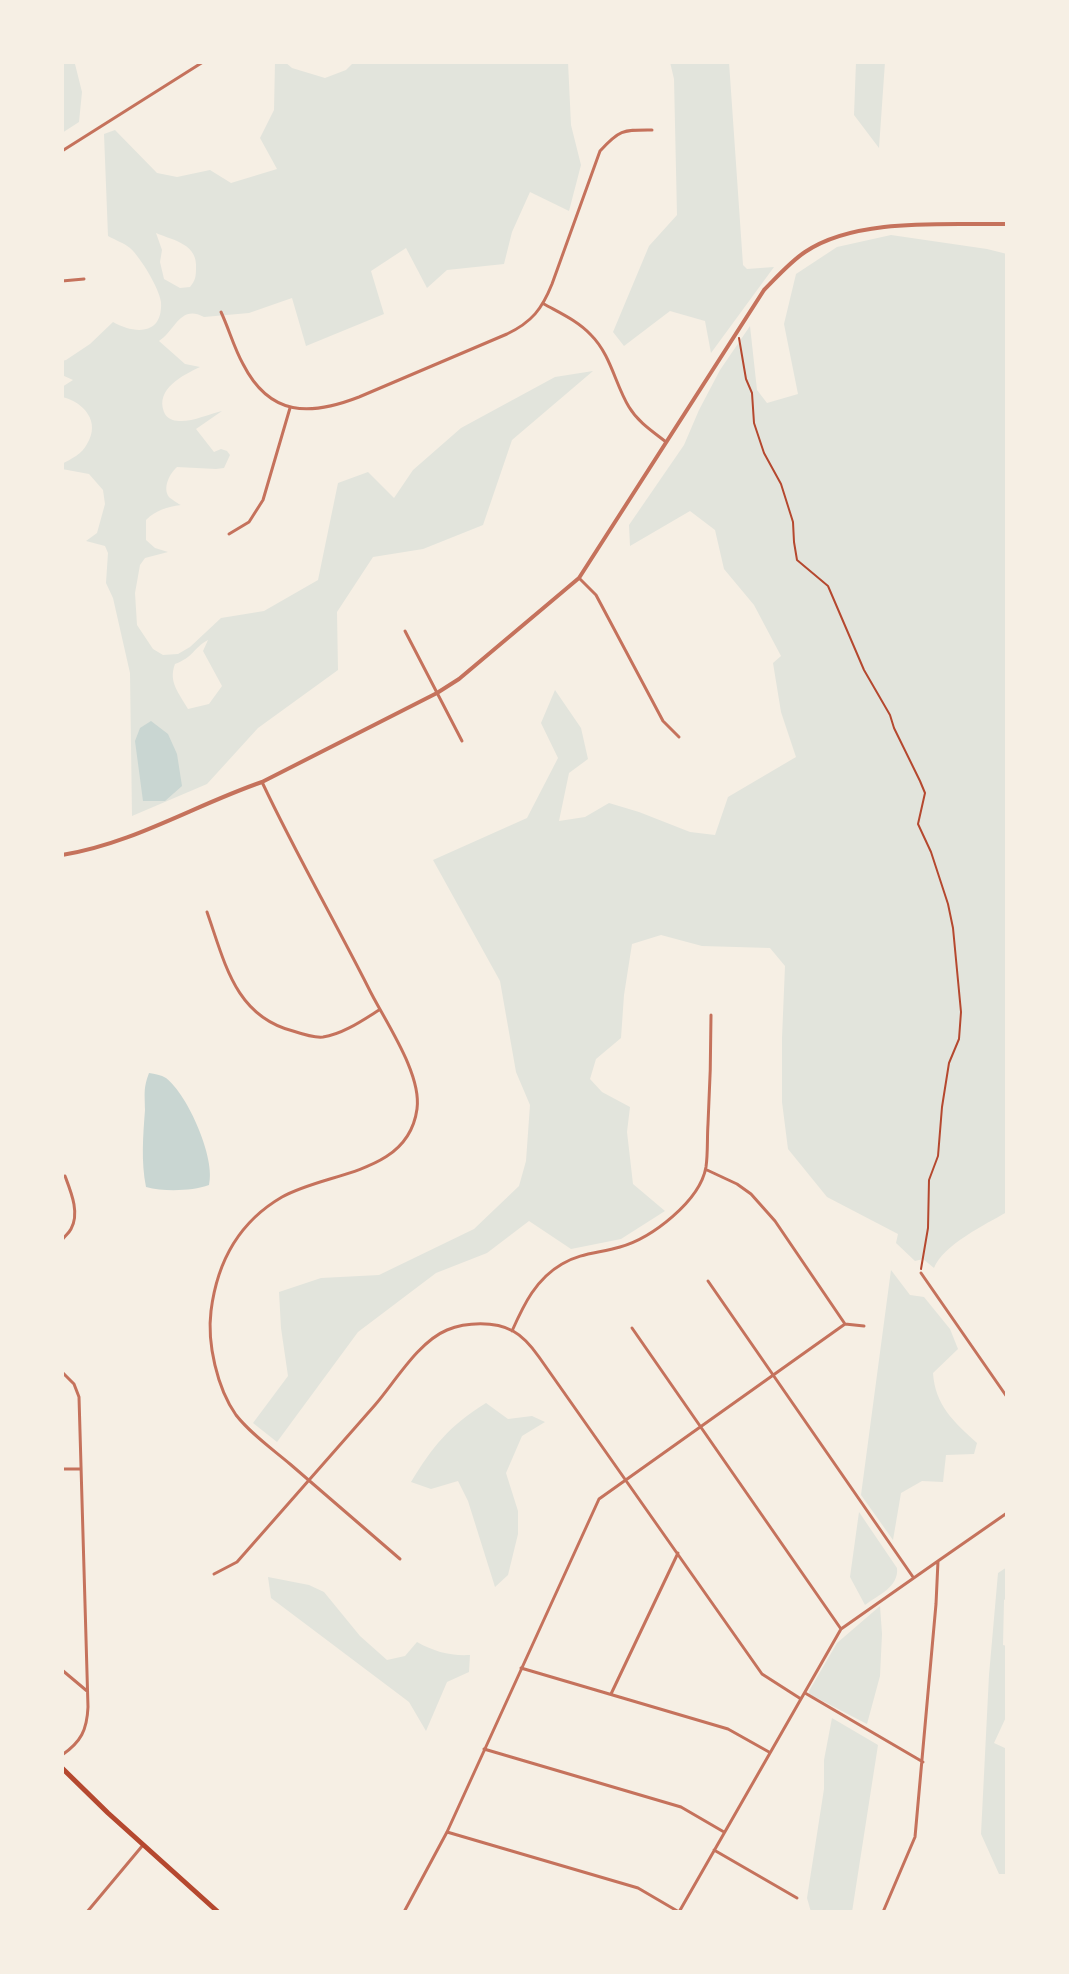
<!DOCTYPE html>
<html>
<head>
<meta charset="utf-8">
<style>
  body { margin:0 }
  #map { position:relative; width:1069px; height:1974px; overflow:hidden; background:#f6efe4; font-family:"PT Sans Narrow",sans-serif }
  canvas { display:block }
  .frame { position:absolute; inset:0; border:64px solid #f6efe4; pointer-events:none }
</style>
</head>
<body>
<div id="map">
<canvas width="1069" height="1974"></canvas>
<div class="frame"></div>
</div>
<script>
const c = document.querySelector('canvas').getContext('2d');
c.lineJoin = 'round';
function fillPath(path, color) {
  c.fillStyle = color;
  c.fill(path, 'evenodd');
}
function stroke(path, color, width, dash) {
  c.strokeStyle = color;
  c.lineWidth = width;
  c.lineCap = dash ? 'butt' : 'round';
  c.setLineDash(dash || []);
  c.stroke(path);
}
const green = new Path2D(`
  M62,62H77L75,64L82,92L79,122L62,133Z
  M275,62H285L292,68L325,78L346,70L354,62H568L571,125L581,165L569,211L530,192L512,232L504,264L447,270L427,288L406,248L371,271L384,314L306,346L292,298L249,313L204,317C180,304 175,331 159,341L185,364L200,367C183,375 155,389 164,412C166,418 173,421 179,421C192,422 209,414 222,411L196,429L214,452L221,449L227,451L230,455L224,468L216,469L177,467C170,473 162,488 169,497C170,498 180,505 181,505C167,507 156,510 146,520V540L155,548L168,552L145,558L140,565L135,593L137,625L153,649L163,655L178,654L190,647L221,618L264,611L318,580L338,483L368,472L394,498L413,470L461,428L555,377L593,371L512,440L483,525L423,549L373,557L337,612L338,670L258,728L207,784L132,816L130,673L113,598L106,583L108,553L105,546L86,541L97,533L105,504L103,490L89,474L62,469V464C71,459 82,454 87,444C101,422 84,402 62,397V387L73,380L62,375V361L66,360L90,344L113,322C134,334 163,336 161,302C159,288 141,258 130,248C124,243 115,240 108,236L104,134L115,130L157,173L177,177L210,170L231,183L277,169L260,138L274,110ZM156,233C175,241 198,244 196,269C196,277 195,281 190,287L180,288L164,279L160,262L162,250ZM208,640L203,651L222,686L209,704L188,709C179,693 168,682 175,664C194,657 193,648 208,640Z
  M670,62H729L743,265L747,269L774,267L711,353L705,321L670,311L624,346L613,332L649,246L677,215L674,79Z
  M856,62H885L879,148L854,115Z
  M891,235L987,249L1007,254V1212C986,1224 943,1245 934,1268L923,1259L915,1261L896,1243L898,1234L827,1197L788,1149L782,1102V1038L785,966L770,948L702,946L661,935L632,944L624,995L621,1038L596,1059L590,1079L602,1092L630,1107L627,1132L633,1184L665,1211L621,1239L571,1249L529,1221L487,1253L436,1273L358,1332L277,1442L253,1423L288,1376L281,1328L279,1292L321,1278L379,1275L474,1229L519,1186L526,1161L530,1105L516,1072L500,981L433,860L527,818L558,758L541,723L555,690L581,728L588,759L569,773L559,821L585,817L609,803L639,812L690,832L715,835L728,797L796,757L781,712L773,663L781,656L754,605L724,569L715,530L690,511L630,546L629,525L684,445L699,410L720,370L750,326L757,390L767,403L798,394L784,324L796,274L837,247Z
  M891,1270L910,1295L924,1297L950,1329L958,1349L933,1373C935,1405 954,1422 977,1443L974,1454L946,1455L943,1482L922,1481L901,1493L893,1540L861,1495Z
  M486,1403L508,1419L532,1416L545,1422L522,1436L506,1473L518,1511V1534L508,1575L495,1587L468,1501L458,1481L431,1489L411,1482C433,1446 449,1426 486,1403Z
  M859,1512L897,1568C899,1587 878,1595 865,1605L850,1577Z
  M1007,1567V1598L1004,1600L1003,1645L1007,1646V1715L994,1743L1007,1749V1874H999L981,1834L989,1675L998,1573Z
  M268,1577L309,1585L324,1592L360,1636L387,1660L405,1656L417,1642C435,1652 450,1656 470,1655L469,1672L447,1682L426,1731L409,1702L271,1598Z
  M880,1606L882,1634L880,1676L867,1724L809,1694V1691L837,1643Z
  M832,1718L878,1745L852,1912H811L807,1898L824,1789V1760Z`);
const water = new Path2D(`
  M151,721L168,734L177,754L182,786L165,801H143L135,741L140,728Z
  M149,1073C155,1074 161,1075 166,1078C188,1095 216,1159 209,1185C192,1191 165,1192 146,1187C141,1162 143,1136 145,1110C145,1094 143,1089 149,1073Z`);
const path = new Path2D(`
  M739,338L746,379L752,393L754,423L764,453L781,484L793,522L794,542L797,560L828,586L864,670L890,715L894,728L920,781L925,793L918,824L931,852L948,904L953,928L961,1012L959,1039L949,1063L942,1107L938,1156L929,1180L928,1228L921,1269`);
const minor = new Path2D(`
  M62,151L203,62
  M62,281L84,279
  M544,304C560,313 578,321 591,335C611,355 615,384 629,407C638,422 652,431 666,442
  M221,312C229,329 234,348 243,364C270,417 310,416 359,397L507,334C532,322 542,309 552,284L600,151C620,129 623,130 652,130
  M229,534L249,522L263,500L290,408
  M579,578L596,595L663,721L679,737
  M405,631L462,741
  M262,782C295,852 333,918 368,987C384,1020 422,1073 417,1109C408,1175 328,1171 282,1197C239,1222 217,1263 211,1311C207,1343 217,1388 236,1415C251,1434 271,1448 290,1464C327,1496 363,1527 400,1559
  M207,912C225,963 235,1016 293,1031C302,1034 315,1038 323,1037C343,1034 363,1020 379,1010
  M707,1170L737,1184L751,1194L775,1221L845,1324
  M62,1240C65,1236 69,1233 71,1229C80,1213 71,1192 65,1176
  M921,1273L1007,1397
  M708,1281L913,1577
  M845,1324L864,1326
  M632,1328L841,1629
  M512,1331C524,1304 536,1279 562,1264C580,1253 600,1253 620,1247C652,1238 700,1201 706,1167C708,1153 707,1138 708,1124C710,1088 711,1051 711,1015
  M62,1372L74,1384L79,1397L88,1707C87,1730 81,1742 62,1755
  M62,1469H80
  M214,1574L237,1562C283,1510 329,1458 375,1405C395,1382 418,1342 447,1330C466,1322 495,1321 513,1331C524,1337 532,1347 539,1357L762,1674L801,1699
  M521,1668L728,1729L769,1752
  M62,1670L87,1691
  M805,1693L923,1762
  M611,1694L678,1553
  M484,1749L681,1807L724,1832
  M447,1832L638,1888L679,1912
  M714,1850L797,1898
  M87,1912L143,1845
  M404,1912L447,1832L599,1499L845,1324
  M679,1912L841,1629L938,1561
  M883,1912L915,1837L936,1604L938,1561L1007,1513`);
const tertiary = new Path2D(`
  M62,855C132,844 195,805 262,782L437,693L459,679L579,578L764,290C777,277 790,262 805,252C856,217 947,225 1007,224`);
const secondary = new Path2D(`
  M62,1768L108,1813L218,1912`);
fillPath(green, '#e2e4dc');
fillPath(water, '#c9d6d2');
stroke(path, '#b5482f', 2);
stroke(minor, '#c5725c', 3);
stroke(tertiary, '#c5725c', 4);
stroke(secondary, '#b5482f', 5);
</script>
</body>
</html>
